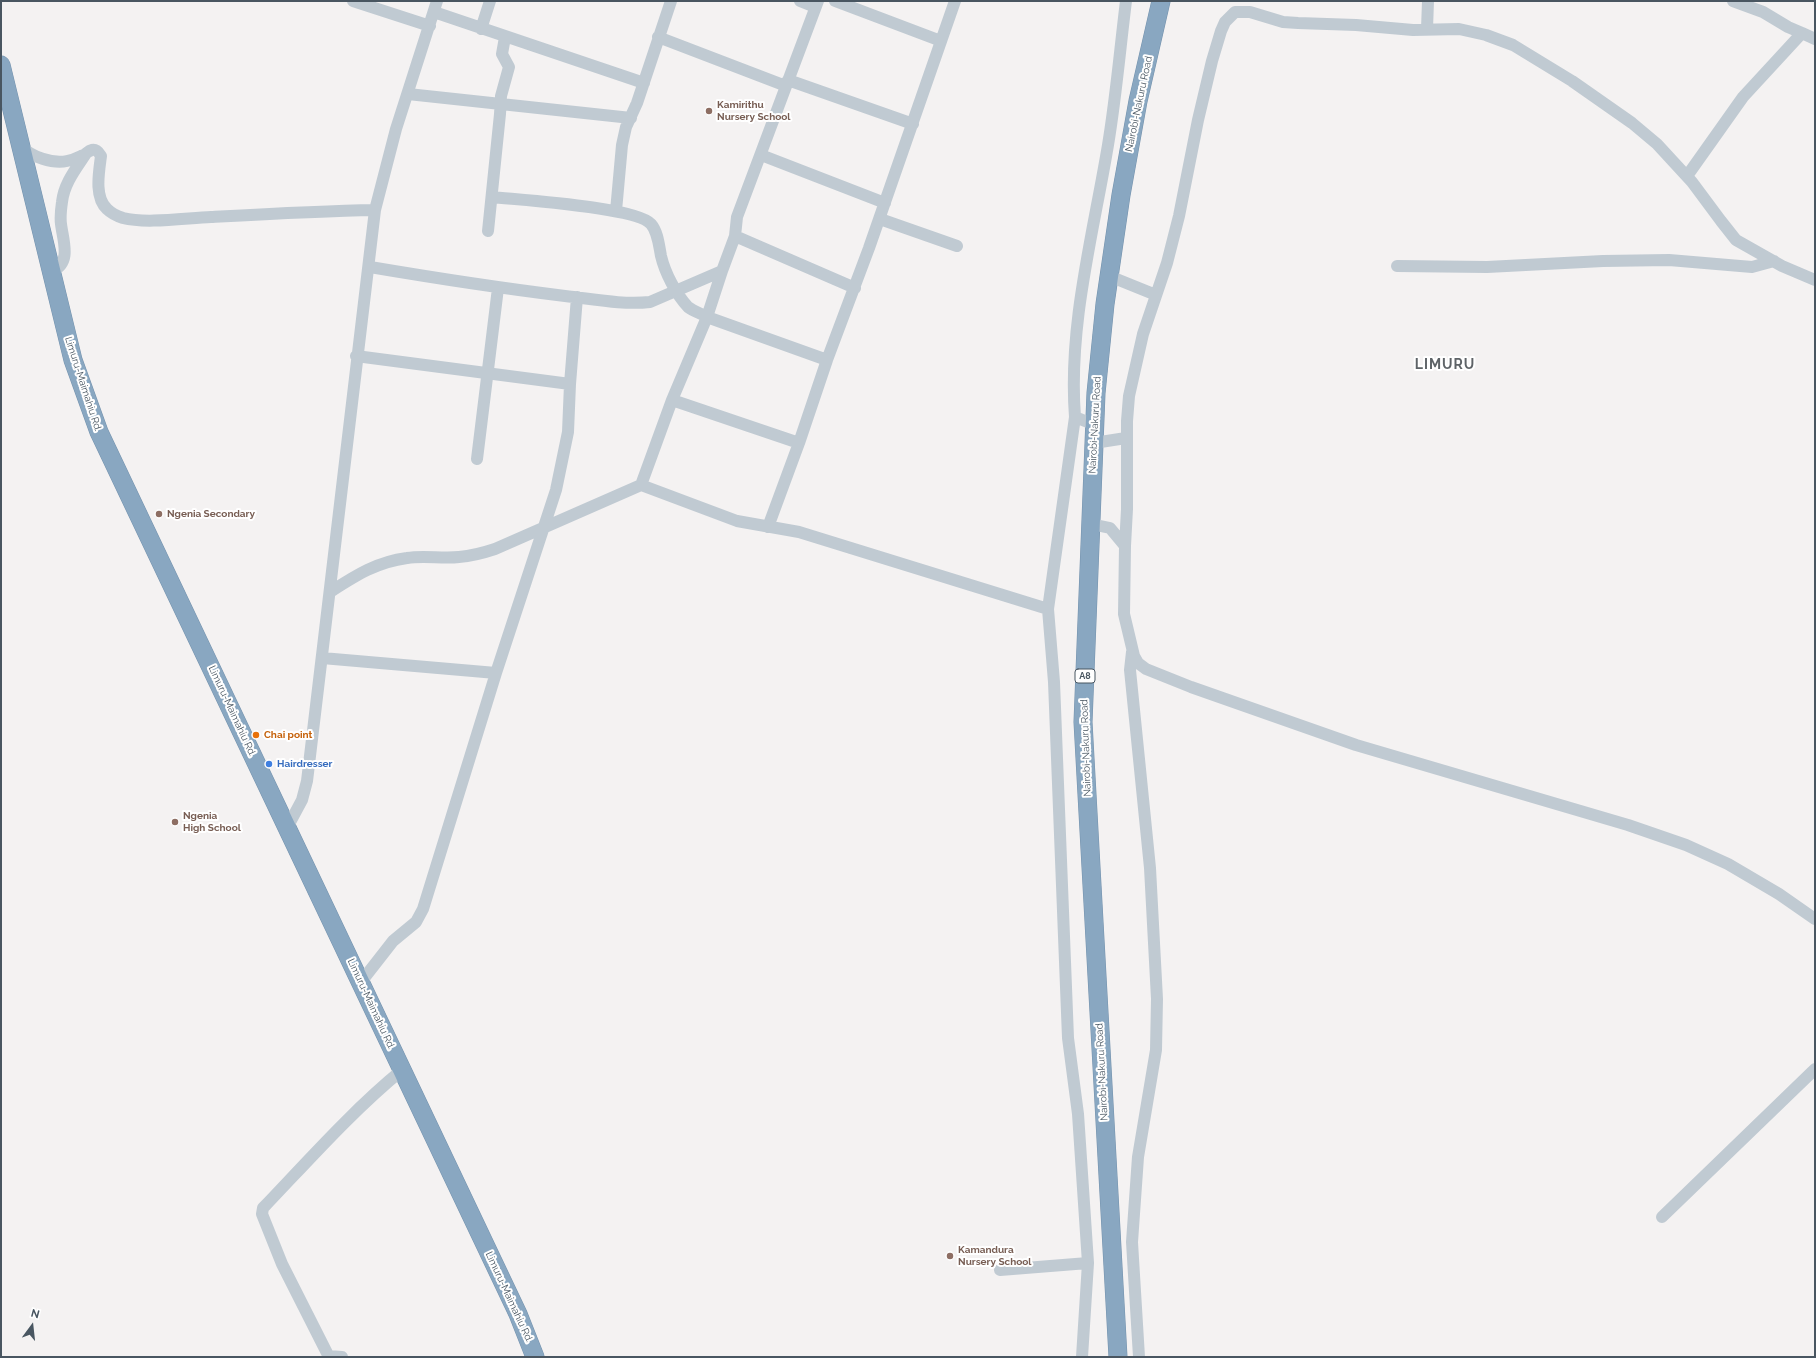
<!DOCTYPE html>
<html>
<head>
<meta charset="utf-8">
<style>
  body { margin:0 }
  #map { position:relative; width:1816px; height:1358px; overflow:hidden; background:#f4f2f2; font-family:Raleway,sans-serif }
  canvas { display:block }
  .frame { position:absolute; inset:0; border:2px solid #495661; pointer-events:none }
  .north { position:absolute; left:12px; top:1306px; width:40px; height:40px; -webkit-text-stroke:3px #fff; paint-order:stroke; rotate:15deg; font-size:11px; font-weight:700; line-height:16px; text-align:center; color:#495661 }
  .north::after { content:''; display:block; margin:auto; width:14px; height:18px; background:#495661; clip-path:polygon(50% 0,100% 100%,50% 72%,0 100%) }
</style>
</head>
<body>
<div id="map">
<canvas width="1816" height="1358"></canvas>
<div class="frame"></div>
<div class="north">N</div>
</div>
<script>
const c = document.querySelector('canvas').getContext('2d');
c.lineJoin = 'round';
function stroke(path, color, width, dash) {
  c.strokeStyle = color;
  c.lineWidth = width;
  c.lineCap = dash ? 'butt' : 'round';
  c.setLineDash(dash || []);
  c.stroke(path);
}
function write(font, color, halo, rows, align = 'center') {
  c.font = font + ' Raleway,sans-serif';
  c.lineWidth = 4;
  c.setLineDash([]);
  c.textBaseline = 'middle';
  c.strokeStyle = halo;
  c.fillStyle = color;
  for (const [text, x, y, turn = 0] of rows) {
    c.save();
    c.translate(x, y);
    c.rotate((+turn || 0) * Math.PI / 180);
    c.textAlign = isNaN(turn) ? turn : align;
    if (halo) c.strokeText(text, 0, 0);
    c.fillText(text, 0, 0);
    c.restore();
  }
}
const minor = new Path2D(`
  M353,1L430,26
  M800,1L815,7
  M835,1L941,41
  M434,12L644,83
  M481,29L490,1
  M1427,29L1428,1
  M1802,33L1815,39
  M658,37L786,86
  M788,80L913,124
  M408,94L631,118
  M21,146C31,157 53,164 67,161C72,160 77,158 81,156C86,155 87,151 92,150C97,149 99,153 101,156C99,172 94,197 107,209C111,213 117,216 123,218C146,224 186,218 211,217C266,214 320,211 375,210
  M761,155L885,203
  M1687,176L1743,97L1802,33L1788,27L1763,12L1733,1
  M492,197C520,200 636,207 651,224C658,232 659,246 661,256C665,273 676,294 688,307C693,311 702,314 707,317L827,360
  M616,211L622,145L626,127L637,103L671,1
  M880,219L957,246
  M488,231L500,114L501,96L509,67L502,54L505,37
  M735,236L855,288
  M1397,266L1487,267L1603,261L1669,260L1752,267L1774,261
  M370,267C435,278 500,288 565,296C593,299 622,305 650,302L722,271
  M52,271C72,263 63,241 61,224C60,217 61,209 62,202C64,184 75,170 85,155
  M1109,276L1156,295
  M356,356L570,384L568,432L556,490L496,673L423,909L416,922L393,941L361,982
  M570,384L577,297
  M672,400L799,443
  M1075,417L1048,609L1054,682L1068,1038L1078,1114L1088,1263L1082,1357
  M1095,425L1075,417C1068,326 1093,235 1108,145C1116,97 1120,49 1126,1
  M1094,443L1126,438
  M477,459L498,288
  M641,485L672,400L707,317L722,271L735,236L737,217L818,1
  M1091,524L1110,528L1125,546L1124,614L1134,656L1138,663L1146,669L1191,687L1356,745L1628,825L1686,845L1728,864L1779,894L1815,919
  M768,527L799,443L827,360L869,248L955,1
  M1125,546L1127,509V421L1129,396L1143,334L1167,263L1179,216L1198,120L1212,61L1221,31L1225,22L1235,12H1250L1283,22L1298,23L1356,25L1413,30L1459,29L1486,35L1513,45L1572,81L1632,123L1657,144L1692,182L1721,221L1736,240L1782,266L1815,280
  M330,592C355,576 376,562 407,558C424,555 442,559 459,557C471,556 483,553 495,549L641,485L737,521L799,532L1048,609
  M1132,652L1130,670L1150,868L1157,999L1156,1050L1138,1157L1132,1242L1139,1357
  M322,658L496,673
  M287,828L302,800L307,781L375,210L396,129L437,1
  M1662,1217L1815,1069
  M1000,1270L1088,1263
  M328,1356L342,1357
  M329,1357L282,1264L262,1214L263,1208C308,1161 352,1111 402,1070`);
const highway = new Path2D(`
  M1,65L73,360L99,432L518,1314L535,1357
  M1118,1357L1083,722L1096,393L1105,304L1121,195L1138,101L1161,1`);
const markers = [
  [709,111,4,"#8d6e63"],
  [159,514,4,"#8d6e63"],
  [256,735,4,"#e8710a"],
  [269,764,4,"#3f7fe0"],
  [175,822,4,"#8d6e63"],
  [950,1256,4,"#8d6e63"]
];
const shields = [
  [1085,676,20]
];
const shieldNames = [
  ["A8",1085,676]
];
const streetNames = [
  ["Nairobi-Nakuru Road",1139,104,-78],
  ["Limuru-Maimahiu Rd.",83,384,72],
  ["Nairobi-Nakuru Road",1095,425,-87],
  ["Limuru-Maimahiu Rd.",232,711,65],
  ["Nairobi-Nakuru Road",1086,748,-92],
  ["Limuru-Maimahiu Rd.",371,1004,65],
  ["Nairobi-Nakuru Road",1102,1072,-93],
  ["Limuru-Maimahiu Rd.",509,1297,65]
];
const educationNames = [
  ["Kamirithu",717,105],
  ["Nursery School",717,117],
  ["Ngenia Secondary",167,514],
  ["Ngenia",183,816],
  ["High School",183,828],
  ["Kamandura",958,1250],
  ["Nursery School",958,1262]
];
const foodNames = [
  ["Chai point",264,735]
];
const shopNames = [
  ["Hairdresser",277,764]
];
const districtNames = [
  ["LIMURU",1445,365]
];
stroke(highway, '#7492ad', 19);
stroke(minor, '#c0cad2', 12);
stroke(highway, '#89a7c1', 18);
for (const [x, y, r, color] of markers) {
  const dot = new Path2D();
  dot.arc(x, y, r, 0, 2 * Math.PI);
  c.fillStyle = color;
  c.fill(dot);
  stroke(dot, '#fff', 1.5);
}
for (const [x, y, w] of shields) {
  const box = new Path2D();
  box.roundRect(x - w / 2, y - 7, w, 14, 3);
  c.fillStyle = '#fff';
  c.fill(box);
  stroke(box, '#495661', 1);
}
write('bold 9px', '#495661', null, shieldNames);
write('10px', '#495661', '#fff', streetNames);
write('bold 10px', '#785e54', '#fff', educationNames, 'left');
write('bold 10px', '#c56008', '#fff', foodNames, 'left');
write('bold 10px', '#366cbe', '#fff', shopNames, 'left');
c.letterSpacing = '1px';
write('bold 14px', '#5e6367', '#fff', districtNames);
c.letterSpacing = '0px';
</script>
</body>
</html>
